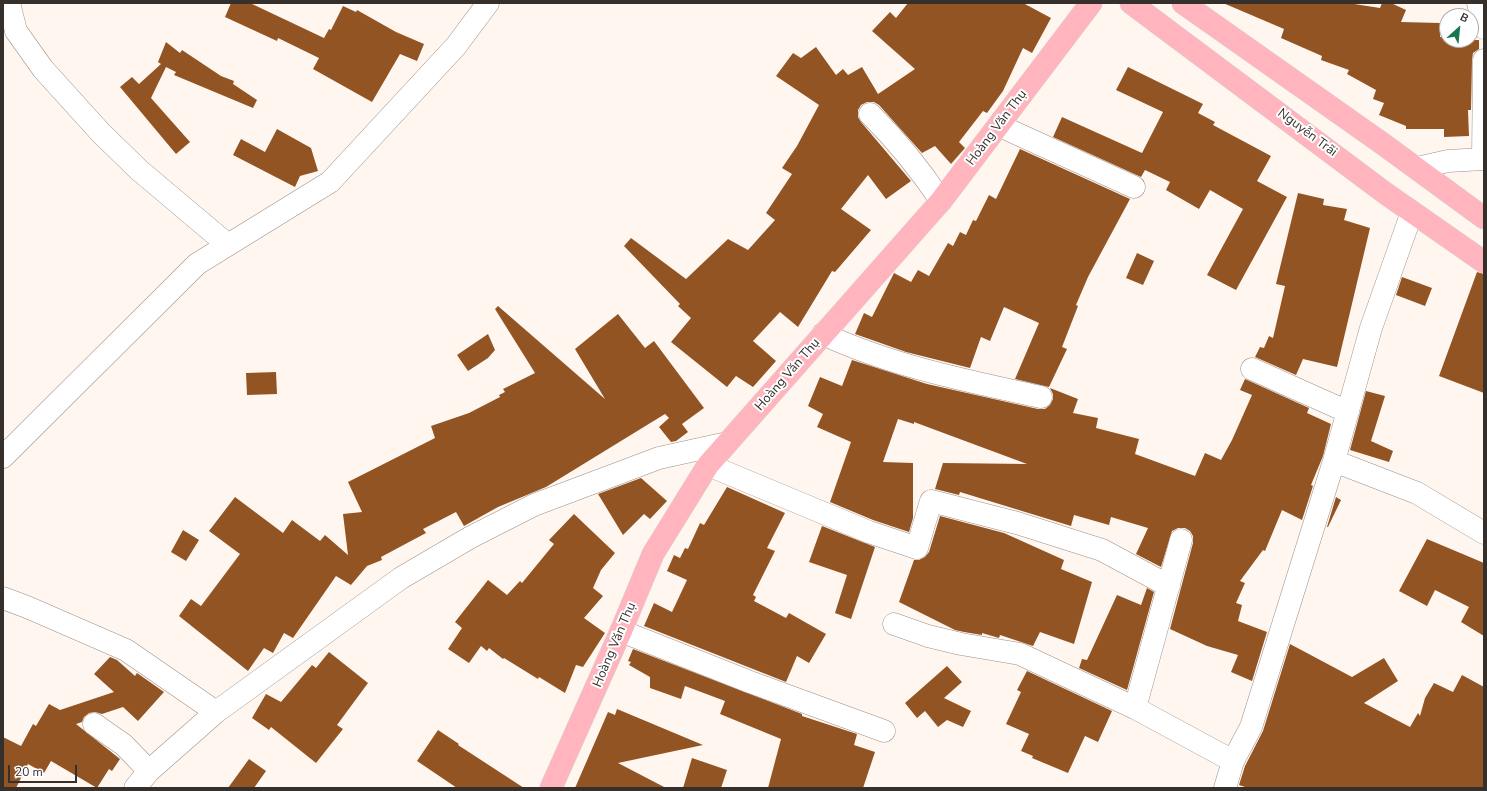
<!DOCTYPE html>
<html>
<head>
<meta charset="utf-8">
<style>
  body { margin:0 }
  #map { position:relative; width:1487px; height:791px; overflow:hidden; background:#fff6f0; font-family:"Nunito Sans",sans-serif }
  canvas { display:block }
  .frame { position:absolute; inset:0; border:4px solid #36302d; pointer-events:none }
  .north { position:absolute; left:1439px; top:8px; width:40px; height:40px; box-sizing:border-box; background:#fff; border:1px solid #afacab; border-radius:50%; rotate:27deg; font-size:11px; font-weight:700; line-height:16px; text-align:center; color:#36302d }
  .north::after { content:''; display:block; margin:auto; width:14px; height:18px; background:#177850; clip-path:polygon(50% 0,100% 100%,50% 72%,0 100%) }
  .scale { position:absolute; left:8px; top:765px; width:69px; height:18px; box-sizing:border-box; border:2px solid #36302d; border-top:0; padding-left:5px; font-size:12px; line-height:14px; white-space:nowrap; color:#36302d; -webkit-text-stroke:3px #fff; paint-order:stroke }
</style>
</head>
<body>
<div id="map">
<canvas width="1487" height="791"></canvas>
<div class="frame"></div>
<div class="north">B</div>
<div class="scale">20 m</div>
</div>
<script>
const c = document.querySelector('canvas').getContext('2d');
c.lineJoin = 'round';
function fillPath(path, color) {
  c.fillStyle = color;
  c.fill(path, 'evenodd');
}
function stroke(path, color, width, dash) {
  c.strokeStyle = color;
  c.lineWidth = width;
  c.lineCap = dash ? 'butt' : 'round';
  c.setLineDash(dash || []);
  c.stroke(path);
}
function write(font, color, halo, rows, align = 'center') {
  c.font = font + ' "Nunito Sans",sans-serif';
  c.lineWidth = 4;
  c.setLineDash([]);
  c.textBaseline = 'middle';
  c.strokeStyle = halo;
  c.fillStyle = color;
  for (const [text, x, y, turn = 0] of rows) {
    c.save();
    c.translate(x, y);
    c.rotate((+turn || 0) * Math.PI / 180);
    c.textAlign = isNaN(turn) ? turn : align;
    if (halo) c.strokeText(text, 0, 0);
    c.fillText(text, 0, 0);
    c.restore();
  }
}
const building = new Path2D(`
  M231,3H250L324,38L329,29L331,30L343,6L356,12L357,10L396,32L424,44L417,61L400,54L372,102L313,69L319,58L278,38L277,41L225,17Z
  M908,3H1023L1051,18L1032,53L1023,48L1003,91L987,113L983,111L959,142L965,148L951,164L935,146L922,153L879,105L874,102H867L861,105L858,110V117L861,122L911,181L886,199L868,175L841,209L871,230L835,272L832,271L798,327L780,312L753,341L776,361L753,387L736,376L727,387L671,342L691,318L678,306L680,304L624,246L631,238L686,279L728,239L748,250L775,220L766,213L792,174L782,168L797,146L819,105L776,76L793,53L801,58L816,47L836,75L843,69L848,75L862,67L878,94L915,69L872,31L890,12L896,18Z
  M1223,3H1348L1380,8L1382,3H1391L1406,10L1401,22L1440,23V37H1447V40H1479V49L1473,53L1472,60L1471,110H1468L1469,136L1444,137V129H1406V126L1379,115L1384,103L1373,99L1376,90L1347,74L1349,70L1321,60L1322,56L1281,38L1284,29Z
  M166,42L180,53L182,50L221,76L234,81L233,84L257,100L253,108L174,75L176,72L166,67L151,98L190,142L176,154L120,87L132,77L139,84L161,64L158,62Z
  M1128,67L1203,104L1198,113L1215,122L1213,125L1271,156L1257,181L1287,197L1236,290L1207,275L1243,209L1210,190L1199,209L1166,190L1170,182L1145,170L1141,177L1053,137L1062,117L1142,153L1163,112L1116,90Z
  M277,129L311,148L318,171L300,176L295,187L233,155L241,139L265,152Z
  M1020,149L1130,199L1088,277L1076,305L1078,306L1062,347L1067,349L1049,387L1015,379L1039,323L1004,307L990,341L981,337L970,368L906,352L855,334L864,313L872,317L894,273L911,282L918,270L929,276L948,243L953,246L960,232L966,235L973,220L976,221L989,195L996,199Z
  M1298,193L1324,199L1323,205L1347,209L1344,220L1370,228L1337,367L1303,359L1296,375L1255,357L1260,347L1264,348L1269,336L1273,338L1285,286L1276,284Z
  M1137,253L1154,261L1143,285L1126,278Z
  M1477,272L1484,274V393L1439,376Z
  M1402,277L1432,288L1425,306L1396,295Z
  M498,306L605,399L575,349L618,314L645,348L654,341L704,408L682,424L688,432L676,441L671,442L659,427L669,418L665,414L546,487L498,507L464,526L456,512L423,529L426,533L381,557L382,560L367,566L351,585L336,576L293,638L284,633L273,653L264,648L248,671L179,616L191,599L201,606L240,554L209,531L235,497L283,533L292,520L320,541L325,535L348,555L343,514L362,512L348,482L435,438L431,426L469,413L500,397L499,395L505,392L503,389L535,373L495,309Z
  M488,334L495,350L488,358L468,371L457,355Z
  M852,360L927,384L1038,409H1045L1050,405L1053,399V394L1050,388L1078,399L1073,413L1098,418L1096,428L1139,439L1135,454L1195,476L1205,453L1221,460L1232,440L1252,395L1240,390L1245,379L1309,408L1307,413L1331,424L1323,456L1311,485L1313,486L1302,520L1282,510L1265,551L1263,550L1240,581L1245,583L1236,603L1242,605L1238,621L1267,632L1252,681L1231,672L1238,655L1207,646L1170,629L1193,543V536L1190,531L1185,528H1178L1172,531L1161,567L1136,554L1148,528L1111,517L1109,525L1074,515L1071,526L960,492L959,495L935,489L943,463L1027,464L914,422V424L898,419L883,462L913,463V518L909,532L873,520L830,502L851,442L817,427L823,414L808,406L820,377L842,386Z
  M276,372L277,394L247,395L246,373Z
  M1366,391L1385,396L1371,441L1393,451L1389,462L1350,450Z
  M641,478L667,501L650,519L644,514L623,535L598,494Z
  M727,487L785,513L767,548L775,551L753,595L756,597L754,601L786,618L789,613L826,634L809,663L797,656L786,682L644,626L654,603L672,612L687,580L667,571L674,555L680,558L685,548L688,549L700,523L704,525Z
  M1336,497L1341,500L1328,527H1327Z
  M574,514L615,553L601,570L593,588L603,596L584,618L605,633L583,667L576,665L565,693L539,677L538,679L504,658L503,659L489,648L487,651L481,646L469,663L448,649L462,628L455,622L488,580L507,595L520,581L522,583L554,544L549,540Z
  M940,516L1004,533L1064,560L1061,569L1092,582L1074,644L1040,632L1033,646L1000,635L999,638L982,633V635L964,632L955,630L899,602L914,560H919L925,557L929,552Z
  M822,526L875,547L851,619L835,613L847,575L809,562Z
  M183,530L199,540L186,561L171,552Z
  M1427,539L1484,563V636L1461,622L1469,607L1435,590L1427,606L1399,591Z
  M1147,588L1154,592L1127,690L1079,668L1082,659L1087,660L1117,595L1141,605Z
  M1290,644L1352,677L1384,658L1398,681L1364,703L1410,727L1418,713L1420,716L1425,698L1434,683L1453,692L1462,675L1484,687V788H1248L1239,785L1245,766L1263,731Z
  M633,649L802,714V716L857,734L854,745L875,752L863,788H768L781,739L720,714L725,701L685,686L681,699L650,688V677L629,665L631,662L628,661Z
  M329,652L368,683L337,725L343,729L316,763L271,727L269,730L252,718L266,694L281,702L312,665L316,668Z
  M110,657L117,660L135,676L137,673L164,692L138,721L123,707L102,714L95,712L89,713L84,717L82,722L76,724L120,759L112,771L109,769L97,788L51,761L44,773L28,764L16,788H3V737L21,746L33,724L36,726L49,704L60,710L114,692L94,674Z
  M947,666L962,682L944,698L971,711L963,727L947,720L938,727L925,711L917,718L905,703Z
  M1027,671L1112,711L1098,742L1085,736L1068,773L1032,758L1033,756L1021,751L1029,734L1006,724L1021,692L1017,690Z
  M617,709L703,745L618,763L666,788H575L608,712L615,715Z
  M438,730L459,744L458,745L524,788H457L417,761Z
  M692,758L727,770L721,788H683Z
  M249,759L266,771L254,788H228Z`);
const minor = new Path2D(`
  M9,3L16,31L43,69L101,133L139,170L228,245
  M1478,3L1484,28
  M870,114C897,141 920,169 941,201
  M1000,126L1134,187
  M1483,159L1484,60
  M1417,168L1448,161L1484,159
  M823,334C892,366 967,381 1041,397
  M1252,369L1348,412
  M3,457L197,264L330,182L456,46L488,3
  M1334,461L1417,493L1484,533
  M708,465L869,532L917,548L931,501L1017,523L1102,550L1169,586
  M3,598L27,607L126,650L216,712
  M894,624L928,636L961,644L1020,654L1135,708L1233,761
  M621,631L750,682L884,731
  M1135,708L1181,540
  M94,724L124,745L149,771
  M135,788L149,771L216,712L401,578L471,537L534,505L659,458L727,443
  M1225,788L1233,761L1251,727L1334,461L1371,328L1412,212`);
const major = new Path2D(`
  M1131,3L1385,193L1484,262
  M1183,3L1383,144L1484,218
  M551,788L621,631L653,554L708,465L941,201L1091,3`);
const streetNames = [
  ["Hoàng Văn Thụ",997,128,-53],
  ["Nguyễn Trãi",1307,133,37],
  ["Hoàng Văn Thụ",788,375,-49],
  ["Hoàng Văn Thụ",615,645,-67]
];
fillPath(building, '#935423');
stroke(minor, '#9e9088', 23);
stroke(major, '#d7d6d5', 23);
stroke(minor, '#fff', 22);
stroke(major, '#ffb4be', 22);
write('13px', '#36302d', '#fff', streetNames);
</script>
</body>
</html>
